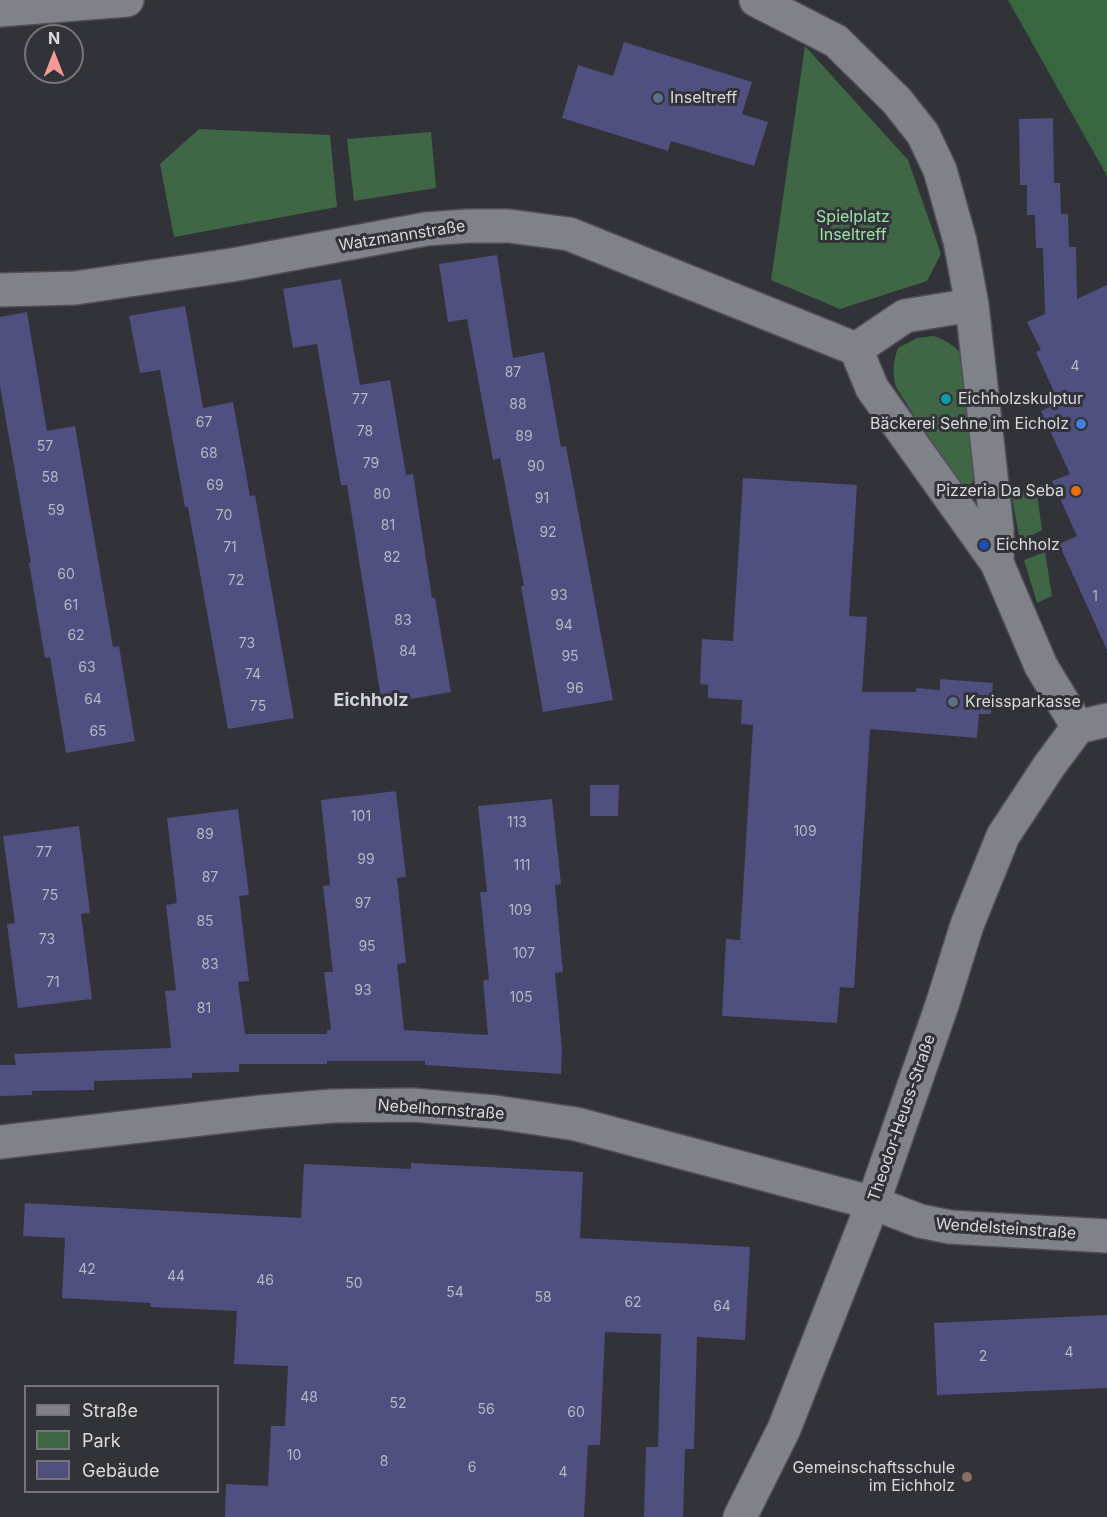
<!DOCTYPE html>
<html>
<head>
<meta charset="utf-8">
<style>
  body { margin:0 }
  #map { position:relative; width:1107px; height:1517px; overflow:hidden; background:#323239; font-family:Inter,sans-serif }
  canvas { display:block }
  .legend { position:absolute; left:24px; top:1385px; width:195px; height:108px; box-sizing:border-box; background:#323239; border:2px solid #75757b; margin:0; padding:8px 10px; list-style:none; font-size:18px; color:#d9dade }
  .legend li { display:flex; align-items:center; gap:12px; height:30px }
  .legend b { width:30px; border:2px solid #75757b }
  .north { position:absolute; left:24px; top:24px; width:60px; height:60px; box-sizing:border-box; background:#323239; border:2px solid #75757b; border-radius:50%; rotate:0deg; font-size:16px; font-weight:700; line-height:24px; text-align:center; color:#d9dade }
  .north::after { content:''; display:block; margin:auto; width:21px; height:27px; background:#f59b96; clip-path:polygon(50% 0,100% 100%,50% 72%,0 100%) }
</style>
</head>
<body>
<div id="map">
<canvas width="1107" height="1517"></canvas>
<ul class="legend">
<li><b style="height:8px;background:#818189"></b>Straße</li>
<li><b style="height:16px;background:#3f6645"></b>Park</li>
<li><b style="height:16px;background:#4f4f80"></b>Gebäude</li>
</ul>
<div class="north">N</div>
</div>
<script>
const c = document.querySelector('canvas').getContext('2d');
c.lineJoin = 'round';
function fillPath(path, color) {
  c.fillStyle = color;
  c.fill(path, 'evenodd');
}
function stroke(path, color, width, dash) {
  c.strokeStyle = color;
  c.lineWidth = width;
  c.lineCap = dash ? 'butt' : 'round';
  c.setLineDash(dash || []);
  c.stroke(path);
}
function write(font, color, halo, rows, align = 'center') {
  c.font = font + ' Inter,sans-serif';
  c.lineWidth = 6;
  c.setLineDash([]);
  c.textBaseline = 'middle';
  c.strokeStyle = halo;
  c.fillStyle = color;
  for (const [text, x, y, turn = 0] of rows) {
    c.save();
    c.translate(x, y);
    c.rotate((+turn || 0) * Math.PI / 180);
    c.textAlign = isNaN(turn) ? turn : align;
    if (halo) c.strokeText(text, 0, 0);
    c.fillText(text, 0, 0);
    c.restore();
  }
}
const green = new Path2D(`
  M805,46L908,160L941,254L927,281L840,309L771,280Z
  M199,129L330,135L337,207L174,237L160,164Z
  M431,132L436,188L354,201L347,139Z
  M934,336C949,341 957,348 967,360L977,463C975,474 974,487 962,492L896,387C892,373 893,362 898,348L917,338Z
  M1036,486L1042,530L1020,542L1012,497Z
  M1045,552L1052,596L1037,603L1024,560Z`);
const forest = new Path2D(`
  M1008,0H1107V176Z`);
const building = new Path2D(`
  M624,42L752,82L742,114L768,122L754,166L671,141L668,151L562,118L578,65L613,76Z
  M1053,118L1054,183H1060L1061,214H1068L1069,247H1076L1077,299L1107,285V650L1059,544L1077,536L1052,481L1070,474L1041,411L1059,403L1036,352L1041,350L1027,322L1045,314L1043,248H1036L1035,215H1027V185H1020L1019,119Z
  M497,255L513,358L544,352L561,447L566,446L613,700L543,712L521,586H524L500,458L493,460L467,319L448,322L439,264Z
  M341,279L360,385L390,380L406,475L413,474L432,598H435L451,692L382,704L347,485H341L317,344L293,348L283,289Z
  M185,306L203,408L233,402L250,496L255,495L294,718L228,729L188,507H185L160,370L140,373L129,316Z
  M27,312L47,431L75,426L113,647L119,646L135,741L66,753L50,657L45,658L29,563H31L0,386V317Z
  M743,478L857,485L849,616L867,617L862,692H916V688L940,690V679L993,683L991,714H979L977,738L870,729L854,988L840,987L837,1023L722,1016L726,939L740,940L753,725L741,724L742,700L708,698V685L700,684L702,639L733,641Z
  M590,785H619L618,816H590Z
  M396,791L406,877L397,878L406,963L397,964L404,1030L488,1035L483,981L489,979L480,892H487L478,806L552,799L561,884L555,885L563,972L555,973L562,1050L561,1074L425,1065V1061H327V1064H239V1072L192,1073V1078L94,1081V1090L32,1091V1095L0,1096V1065H16L14,1054L171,1048L165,991L176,990L166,905L177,903L167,818L238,809L249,895L239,896L249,981L238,982L245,1034H327V1030H331L324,972H333L323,886L330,885L321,800Z
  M79,826L90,913L81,914L92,999L18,1008L7,924L15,923L3,836Z
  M411,1163L583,1172L580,1238L750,1247L745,1340L697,1337L694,1449H685L683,1517H644L646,1447H658L661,1334L605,1332L600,1445H588L584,1517H225L226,1484L268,1486L271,1426H285L288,1366L234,1364L237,1311L150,1307L151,1303L62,1298L65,1238L23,1236L25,1203L301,1218L304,1164L411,1169Z
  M1107,1315V1388L937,1395L934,1323Z`);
const street = new Path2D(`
  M756,0L836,41L897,101L923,134L940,170L960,241L972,305L997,530V563
  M0,10L127,0
  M0,290L75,288L232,265L426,229L468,226H509L569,234L856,349L872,388L997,563L1041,666L1078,727
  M856,349L905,316L972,305
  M1078,727L1107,720
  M0,1142L261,1112L332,1106L413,1105L495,1112L576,1124L873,1203L920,1221L950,1227L1107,1236
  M740,1517L784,1429L873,1203L942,1005L967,925L1003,836L1049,766L1078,727`);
const markers = [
  [658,98,6,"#5c6f8a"],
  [946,399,6,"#0f9aa8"],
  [1081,424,6,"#3f7fe0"],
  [1076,491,6,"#e8710a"],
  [984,545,6,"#1a4fb4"],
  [953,702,6,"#5c6f8a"],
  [967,1477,6,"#8d6e63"]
];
const numberNames = [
  ["4",1075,367],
  ["87",513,373],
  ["77",360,400],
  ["88",518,405],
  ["67",204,423],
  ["78",365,432],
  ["89",524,437],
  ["57",45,447],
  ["68",209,454],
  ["79",371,464],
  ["90",536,467],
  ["58",50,478],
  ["69",215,486],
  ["80",382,495],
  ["91",542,499],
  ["59",56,511],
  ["70",224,516],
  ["81",388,526],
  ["92",548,533],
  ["71",230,548],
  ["82",392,558],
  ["60",66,575],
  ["72",236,581],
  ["93",559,596],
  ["1",1095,597],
  ["61",71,606],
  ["83",403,621],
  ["94",564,626],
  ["62",76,636],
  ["73",247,644],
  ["84",408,652],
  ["95",570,657],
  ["63",87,668],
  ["74",253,675],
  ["96",575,689],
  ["64",93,700],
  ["75",258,707],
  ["65",98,732],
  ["101",361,817],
  ["113",517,823],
  ["109",805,832],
  ["89",205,835],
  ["77",44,853],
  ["99",366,860],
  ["111",522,866],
  ["87",210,878],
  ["75",50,896],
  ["97",363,904],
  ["109",520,911],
  ["85",205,922],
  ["73",47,940],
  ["95",367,947],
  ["107",524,954],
  ["83",210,965],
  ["71",53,983],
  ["93",363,991],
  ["105",521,998],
  ["81",204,1009],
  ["42",87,1270],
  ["44",176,1277],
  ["46",265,1281],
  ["50",354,1284],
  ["54",455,1293],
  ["58",543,1298],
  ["62",633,1303],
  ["64",722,1307],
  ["4",1069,1353],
  ["2",983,1357],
  ["48",309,1398],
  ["52",398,1404],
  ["56",486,1410],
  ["60",576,1413],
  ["10",294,1456],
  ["8",384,1462],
  ["6",472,1468],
  ["4",563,1473]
];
const poiNames = [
  ["Inseltreff",670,98],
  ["Eichholzskulptur",958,399],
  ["Bäckerei Sehne im Eicholz",1069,424,"right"],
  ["Pizzeria Da Seba",1064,491,"right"],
  ["Eichholz",996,545],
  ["Kreissparkasse",965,702],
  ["Gemeinschaftsschule",955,1468,"right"],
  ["im Eichholz",955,1486,"right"]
];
const parkNames = [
  ["Spielplatz",853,217],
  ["Inseltreff",853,235]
];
const streetNames = [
  ["Watzmannstraße",402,236,-9],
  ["Nebelhornstraße",441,1110,4],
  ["Theodor-Heuss-Straße",902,1118,-71],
  ["Wendelsteinstraße",1006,1229,4]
];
const neighbourhoodNames = [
  ["Eichholz",371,701]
];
fillPath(green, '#3f6645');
fillPath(forest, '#386640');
fillPath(building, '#4f4f80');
stroke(street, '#4f5055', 36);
stroke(street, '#818189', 33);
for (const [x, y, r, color] of markers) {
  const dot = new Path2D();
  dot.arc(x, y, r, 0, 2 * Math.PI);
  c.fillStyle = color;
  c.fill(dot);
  stroke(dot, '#323239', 2);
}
write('14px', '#b6b7c6', null, numberNames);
write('16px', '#d9dade', '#323239', poiNames, 'left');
write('16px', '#9be2a5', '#323239', parkNames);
write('16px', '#d9dade', '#323239', streetNames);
write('bold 18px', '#d2d3dc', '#323239', neighbourhoodNames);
</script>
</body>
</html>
